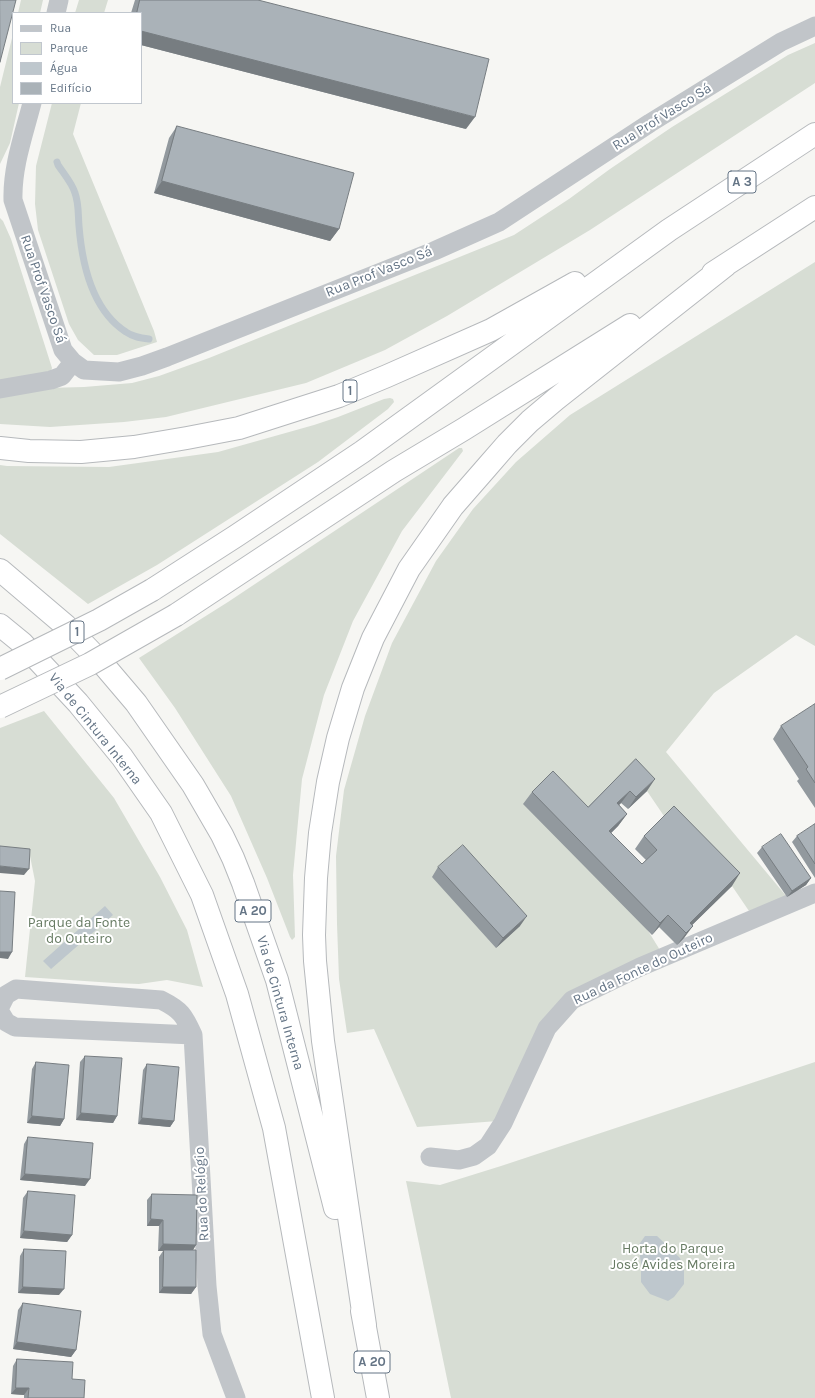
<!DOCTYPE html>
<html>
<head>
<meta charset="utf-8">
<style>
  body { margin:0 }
  #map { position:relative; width:815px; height:1398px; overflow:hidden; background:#f6f6f3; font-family:Karla,sans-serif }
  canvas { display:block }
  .legend { position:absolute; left:12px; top:12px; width:130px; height:92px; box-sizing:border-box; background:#fff; border:1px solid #c1c7ce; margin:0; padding:5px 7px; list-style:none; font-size:12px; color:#647485 }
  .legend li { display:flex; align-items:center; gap:8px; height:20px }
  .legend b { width:20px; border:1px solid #c1c7ce }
</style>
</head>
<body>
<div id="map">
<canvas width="815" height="1398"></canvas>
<ul class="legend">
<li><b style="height:5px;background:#c1c5c9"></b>Rua</li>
<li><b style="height:11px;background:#d7ddd4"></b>Parque</li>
<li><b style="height:11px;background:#bec7cd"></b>Água</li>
<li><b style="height:11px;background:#aab2b8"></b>Edifício</li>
</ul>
</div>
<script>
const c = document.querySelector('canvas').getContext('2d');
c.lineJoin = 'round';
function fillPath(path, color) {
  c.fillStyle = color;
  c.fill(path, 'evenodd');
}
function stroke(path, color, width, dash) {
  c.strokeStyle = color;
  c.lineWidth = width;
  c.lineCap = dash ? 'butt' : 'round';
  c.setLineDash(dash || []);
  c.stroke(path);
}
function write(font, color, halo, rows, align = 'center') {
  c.font = font + ' Karla,sans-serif';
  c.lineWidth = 4;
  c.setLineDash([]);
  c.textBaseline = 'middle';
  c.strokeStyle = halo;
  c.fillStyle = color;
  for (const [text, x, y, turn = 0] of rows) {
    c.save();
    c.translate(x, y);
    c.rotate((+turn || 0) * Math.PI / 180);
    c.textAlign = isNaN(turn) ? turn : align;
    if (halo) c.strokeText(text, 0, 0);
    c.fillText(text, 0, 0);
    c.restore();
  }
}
const green = new Path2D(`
  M21,0H43L40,13H18Z
  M79,0H108L104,13H75Z
  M13,34V103H19L10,143L0,164V87Z
  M815,43V83L590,230L447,316L385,350L306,383L166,417L124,422L50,427L0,424V394L46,388L84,387L132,383L159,376L209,358L514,235L569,199L610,169L672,127L788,55Z
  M52,103H81L73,134L154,331L157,342L117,355H94L78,340L69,324L38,230L35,204L36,166Z
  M0,218L3,221L11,239L52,368L50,374L0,384Z
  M815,262V646L796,635L714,693L666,752L787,897L749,911L732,886L666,819L647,791L579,819L663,955L575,992L498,1121L417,1127L374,1029L347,1033L339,979L337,924L336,856L344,790L365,716L392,643L436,561L473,509L516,462L570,415Z
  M390,398L393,399L394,402L388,409L318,462L157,565L88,604L0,534V465L7,466L109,467L218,452L314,425L338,417L384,399Z
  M459,448H462L463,451L402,531L353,621L324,695L302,779L293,875L295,937L292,940L290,937L267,878L231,796L175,708L139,658L228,602Z
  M44,711L114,798L160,877L187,930L203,987L167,980L139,984L114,983L25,977L35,881L29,851L0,850V728Z
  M815,1062V1398H451L406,1181L440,1185L501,1166Z`);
const water = new Path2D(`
  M105,906L113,915L51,969L43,961Z
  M645,1236H657L680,1258L684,1271V1284L674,1297L668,1301L650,1294L641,1282V1262L638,1246Z`);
const stream = new Path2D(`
  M57,162L58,165C64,174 72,183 75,193C79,204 78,215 79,226C82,264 92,310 126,332C133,337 141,338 149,339`);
const street = new Path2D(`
  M56,13L59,0
  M32,103C24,134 12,167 13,200L63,350L73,362L84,370L119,372L142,366L167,357L434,251L499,222L650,123L781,42L815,26
  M0,389L51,380L62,376L73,362
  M0,1007L6,995L16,989L161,1000C181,1010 184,1015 193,1035L207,1286L212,1334L236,1398
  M0,1012L6,1022L15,1027L193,1035
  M430,1157L459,1160L474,1156L488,1146L503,1123L547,1028L572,1000L640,967L815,893`);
const highway = new Path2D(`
  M713,273L815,207
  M0,448L29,451L81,452L134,447L187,438L239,428L339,396L387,376L491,330L575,283
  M0,570L66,626L102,663L136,703L193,785L222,835L233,858L243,883L277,980L335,1208
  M152,590L236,536L362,452L669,230L815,134
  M176,615L394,471L464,429L630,325
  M0,625L22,643L78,703L122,757L161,813L202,895L237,994L274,1128L323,1398
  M362,1311L378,1398
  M365,1325L323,1041L315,961L314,935L316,878L320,833L328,782L338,738L353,688L373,638L409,569L453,506L487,467L507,444L530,421L556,399L726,265`);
const highwayBridge = new Path2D(`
  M0,669L99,620L152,590
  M0,707L90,664L176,615`);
const wall = new Path2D(`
  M135,0H258L466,129L141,45V13H131Z
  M177,126L339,229L330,241L154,193L169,138Z
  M815,704V808L797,781L799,779L773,739L781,726Z
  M636,759L647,791L628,809L621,803L619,805L627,814L618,826L611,833L642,864L646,860L635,849L644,836L732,886L692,925L684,938L677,945L659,927L652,935L523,804L532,792L588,807Z
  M815,824V878L792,842L797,836Z
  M762,847L811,878L806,885L787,897L757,853Z
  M438,867L520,926L496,948L432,877Z
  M85,1056L117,1116L113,1123L76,1120L80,1062Z
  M36,1062L64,1119L60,1126L27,1123L32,1069Z
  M147,1064L174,1121L170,1127L138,1124L143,1070Z
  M28,1137L85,1186L20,1180L24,1144Z
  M28,1191L72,1235L67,1242L20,1238L23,1198Z
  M152,1194L196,1245L192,1250L196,1287L191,1294L159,1293V1257L163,1251H158L159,1226H147V1200Z
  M24,1249L59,1295L18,1293L20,1256Z
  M23,1303L76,1350L71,1357L13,1349L18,1310Z
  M17,1359L72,1379L84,1398H24V1395L11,1394L13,1366Z`);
const shadedWall = new Path2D(`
  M141,31L475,117L466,129L141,45Z
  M162,181L339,229L330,241L154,193Z
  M655,779L647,791L628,809L636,797Z
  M630,791L621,803L608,816L617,803Z
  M627,814L618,826L601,843L609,831Z
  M0,866L29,869L24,875L0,873Z
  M740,873L732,886L685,932L690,923Z
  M811,878L806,885L787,897L792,891Z
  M668,915L659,927L652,935L660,923Z
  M527,916L520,926L496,948L503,938Z
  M693,926L684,938L677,945L686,933Z
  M0,952H12L8,959L0,958Z
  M81,1113L117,1116L113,1123L76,1120Z
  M32,1116L64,1119L60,1126L27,1123Z
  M142,1118L174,1121L170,1127L138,1124Z
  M25,1174L90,1179L85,1186L20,1180Z
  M151,1219L163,1220L159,1226H147Z
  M24,1231L72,1235L67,1242L20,1238Z
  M163,1244L196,1245L192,1252L164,1250L163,1251H158Z
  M23,1287L64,1289L59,1295L18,1293Z
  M163,1287H196L191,1294L159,1293Z
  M17,1342L76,1350L71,1357L13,1349Z
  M16,1388H29L24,1395L11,1394Z`);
const building = new Path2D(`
  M0,0H16L0,62Z
  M140,0H258L489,59L475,117L141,31V13H137Z
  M177,126L354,173L339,229L162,181Z
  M815,704V783L806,769L808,767L781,726Z
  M636,759L655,779L636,797L630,791L617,803L627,814L609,831L642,864L657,850L644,836L674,806L740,873L690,923L693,926L686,933L668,915L660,923L532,792L553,771L588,807Z
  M815,824V864L797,836Z
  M781,834L811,878L792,891L762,847Z
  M463,845L527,916L503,938L438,867Z
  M0,846L30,849L29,869L0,866Z
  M0,891L15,892L12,952H0Z
  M85,1056L122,1058L117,1116L81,1113Z
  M36,1062L69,1065L64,1119L32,1116Z
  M147,1064L179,1067L174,1121L142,1118Z
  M28,1137L93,1143L90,1179L25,1174Z
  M28,1191L75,1195L72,1235L24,1231Z
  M152,1194L197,1195L196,1245L163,1244V1220L151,1219Z
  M24,1249L66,1251L64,1289L23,1287Z
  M164,1250H196V1287H163Z
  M23,1303L81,1311L76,1350L17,1342Z
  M17,1359L73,1362L72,1379L85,1380L84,1398H28L29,1388H16Z`);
const shields = [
  [742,182,28],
  [350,391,14],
  [77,632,14],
  [253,911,36],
  [372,1362,36]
];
const shieldNames = [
  ["A 3",742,182],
  ["1",350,391],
  ["1",77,632],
  ["A 20",253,911],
  ["A 20",372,1362]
];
const streetNames = [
  ["Rua Prof Vasco Sá",662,117,-32],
  ["Rua Prof Vasco Sá",379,272,-22],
  ["Rua Prof Vasco Sá",43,289,71],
  ["Via de Cintura Interna",95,729,51],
  ["Rua da Fonte do Outeiro",643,969,-25],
  ["Via de Cintura Interna",280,1003,74],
  ["Rua do Relógio",202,1194,-93]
];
const parkNames = [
  ["Parque da Fonte",79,923],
  ["do Outeiro",79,939],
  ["Horta do Parque",673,1249],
  ["José Avides Moreira",673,1265]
];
fillPath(green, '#d7ddd4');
fillPath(water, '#bec7cd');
stroke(stream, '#bec7cd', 7);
stroke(highway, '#b6b9bc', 24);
stroke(street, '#c1c5c9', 19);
stroke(highway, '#fff', 22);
stroke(highwayBridge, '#b6b9bc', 24, []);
stroke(highwayBridge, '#fff', 22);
fillPath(wall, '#92999e');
fillPath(shadedWall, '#777d81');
fillPath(building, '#aab2b8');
stroke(building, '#777d81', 1);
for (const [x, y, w] of shields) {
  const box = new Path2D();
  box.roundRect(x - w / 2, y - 11, w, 22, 3);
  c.fillStyle = '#fff';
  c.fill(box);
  stroke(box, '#647485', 1);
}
write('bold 13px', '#647485', null, shieldNames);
write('14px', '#647485', '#fff', streetNames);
write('14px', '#677b63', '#fff', parkNames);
</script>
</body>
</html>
